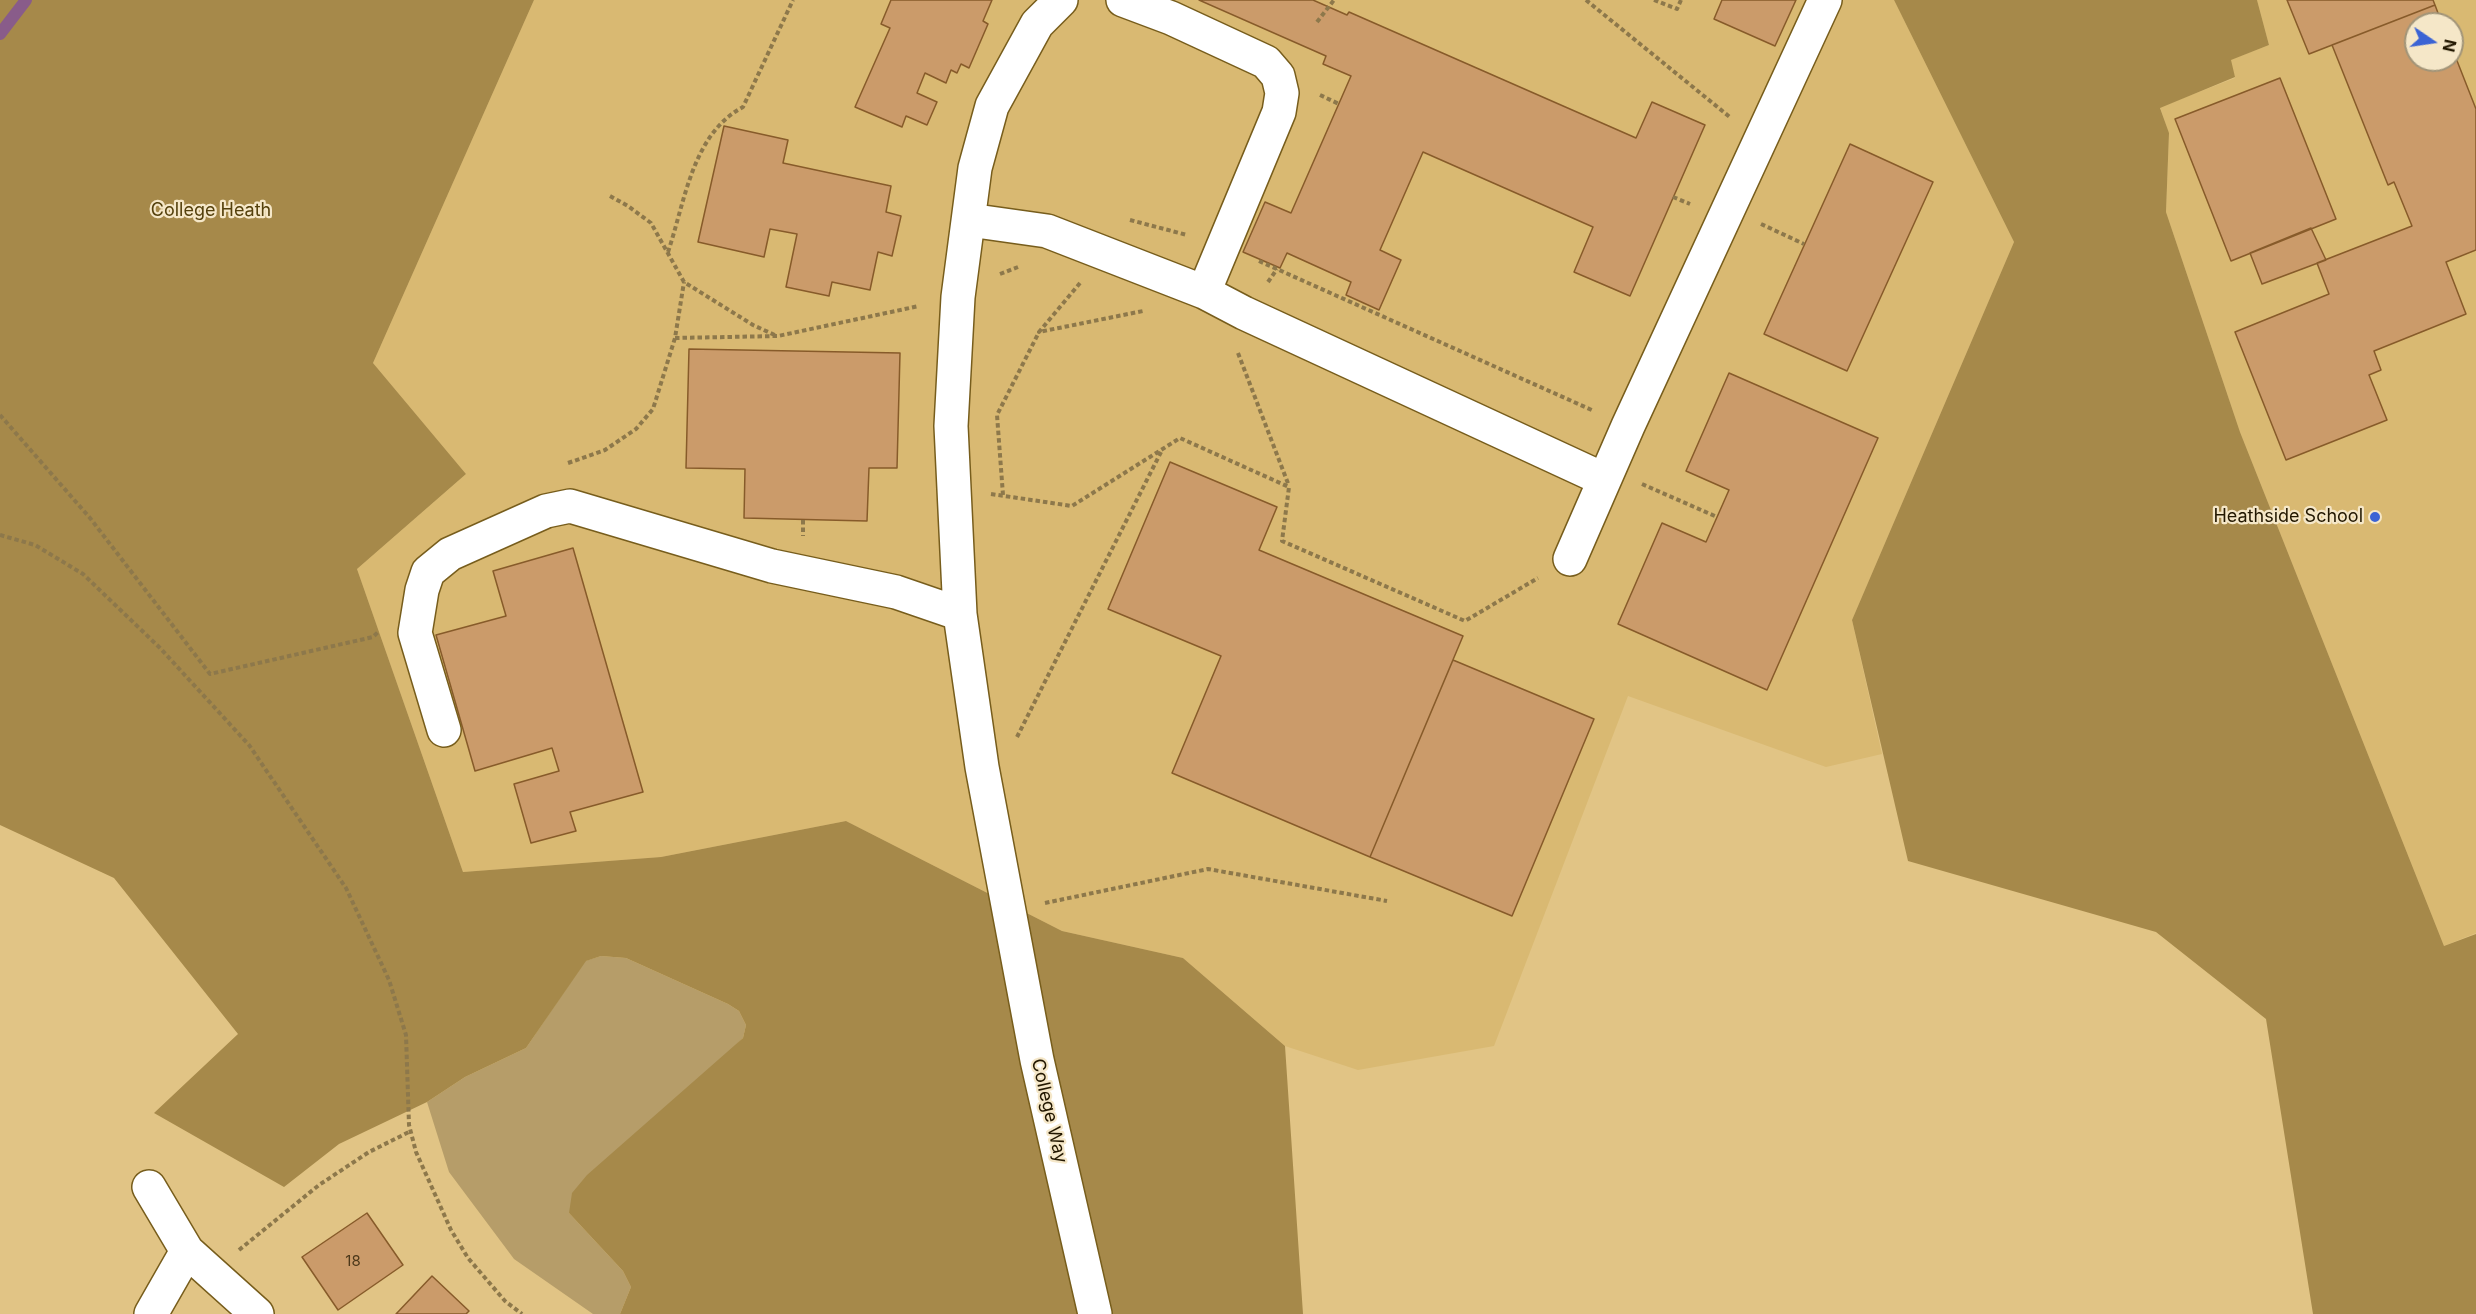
<!DOCTYPE html>
<html>
<head>
<meta charset="utf-8">
<style>
  body { margin:0 }
  #map { position:relative; width:2476px; height:1314px; overflow:hidden; background:#e1c485; font-family:Inter,sans-serif }
  canvas { display:block }
  .north { position:absolute; left:2404px; top:12px; width:60px; height:60px; box-sizing:border-box; background:#f5e7c8; border:2px solid #a19478; border-radius:50%; rotate:103deg; font-size:16px; font-weight:700; line-height:24px; text-align:center; color:#221700 }
  .north::after { content:''; display:block; margin:auto; width:21px; height:27px; background:#3b63d4; clip-path:polygon(50% 0,100% 100%,50% 72%,0 100%) }
</style>
</head>
<body>
<div id="map">
<canvas width="2476" height="1314"></canvas>
<div class="north">N</div>
</div>
<script>
const c = document.querySelector('canvas').getContext('2d');
c.lineJoin = 'round';
function fillPath(path, color) {
  c.fillStyle = color;
  c.fill(path, 'evenodd');
}
function stroke(path, color, width, dash) {
  c.strokeStyle = color;
  c.lineWidth = width;
  c.lineCap = dash ? 'butt' : 'round';
  c.setLineDash(dash || []);
  c.stroke(path);
}
function write(font, color, halo, rows, align = 'center') {
  c.font = font + ' Inter,sans-serif';
  c.lineWidth = 4.5;
  c.setLineDash([]);
  c.textBaseline = 'middle';
  c.strokeStyle = halo;
  c.fillStyle = color;
  for (const [text, x, y, turn = 0] of rows) {
    c.save();
    c.translate(x, y);
    c.rotate((+turn || 0) * Math.PI / 180);
    c.textAlign = isNaN(turn) ? turn : align;
    if (halo) c.strokeText(text, 0, 0);
    c.fillText(text, 0, 0);
    c.restore();
  }
}
const built = new Path2D(`
  M534,0H1894L2014,242L1852,620L1882,754L1826,767L1628,696L1494,1046L1358,1070L1285,1046L1183,958L1062,931L846,821L661,857L463,872L357,569L466,474L373,363Z
  M2257,0H2476V933L2444,946L2240,432L2166,212L2169,134L2160,107L2235,78L2230,60L2269,45ZM2416,24H2452V60H2416Z`);
const green = new Path2D(`
  M601,956L626,958L728,1004L739,1011L746,1025L743,1038L569,1213L623,1271L631,1287L620,1314H593L514,1259L449,1172L427,1102L465,1077L526,1048L585,961Z`);
const forest = new Path2D(`
  M0,0H534L373,363L466,474L357,569L463,872L661,857L846,821L1062,931L1183,958L1285,1046L1303,1314H620L631,1287L623,1271L569,1213L572,1193L587,1175L743,1038L746,1025L739,1011L728,1004L626,958L601,956L586,961L526,1048L465,1077L427,1102L339,1144L284,1187L154,1113L238,1034L114,878L0,825Z
  M1894,0H2257L2269,45L2231,60L2235,77L2160,108L2169,133L2166,212L2240,432L2444,946L2476,934V1314H2313L2266,1019L2156,932L1908,861L1852,620L2014,242Z`);
const stream = new Path2D(`
  M0,34L26,0`);
const building = new Path2D(`
  M891,0H992L983,21L988,24L969,68L961,64L957,73L951,70L946,83L925,73L917,93L937,102L927,125L906,116L902,127L855,107L890,28L881,24Z
  M1199,0H1313L1347,15L1349,12L1636,138L1652,102L1705,125L1630,296L1574,272L1593,227L1423,152L1380,250L1401,260L1379,310L1346,295L1351,282L1287,253L1280,268L1243,252L1265,202L1291,213L1351,76L1323,64L1326,56Z
  M1722,0H1796L1775,46L1714,19Z
  M2287,0H2433L2435,5L2309,54Z
  M2435,5L2442,24H2416V60H2452V48L2476,109V250L2446,262L2466,314L2374,351L2381,370L2369,375L2387,420L2286,460L2235,332L2329,294L2317,263L2412,226L2394,182L2388,185L2332,45Z
  M2280,78L2336,219L2231,261L2175,119Z
  M724,126L788,140L783,163L891,186L886,212L901,216L892,256L878,252L870,290L832,282L829,296L786,287L797,234L770,229L764,257L698,242Z
  M1850,144L1933,182L1847,371L1764,334Z
  M2311,228L2326,260L2262,284L2250,253Z
  M689,349L900,353L897,468H869L867,521L744,518L745,469L686,468Z
  M1729,373L1878,438L1767,690L1618,624L1662,523L1706,542L1729,490L1686,471Z
  M1170,462L1277,507L1259,550L1463,636L1370,857L1172,773L1221,656L1108,609Z
  M573,548L643,792L570,812L576,831L531,843L514,784L559,771L552,748L475,771L436,635L506,616L493,571Z
  M1453,660L1594,719L1512,916L1370,857Z
  M367,1213L403,1265L338,1310L302,1257Z
  M432,1276L469,1311L466,1314H396Z`);
const path = new Path2D(`
  M1586,0L1731,118
  M1654,0L1677,9L1681,0
  M1317,22L1334,0
  M1320,95L1339,104
  M610,196L628,206L651,223L684,282L753,325L777,336
  M1673,197L1690,204
  M1130,220L1187,235
  M1761,224L1804,244
  M668,252C685,202 692,134 743,107L793,0
  M1259,261L1594,411
  M1000,274L1018,267
  M1268,282L1277,269
  M1080,283L1039,332L1143,311
  M675,338L778,336L919,306
  M1238,353L1289,486
  M0,415L90,518L210,674L373,637L378,632
  M568,463L605,450L636,429L653,409L675,338L684,282
  M1642,484L1717,517
  M991,494L1072,506L1180,438L1289,487L1282,541L1465,621L1538,578
  M1003,495L997,415L1039,332
  M803,520V536
  M0,535L35,545L83,574L160,648L249,745L346,888L389,980L406,1035L409,1125L416,1152L451,1230L468,1258L505,1301L522,1314
  M1017,737L1161,452
  M1045,903L1208,869L1387,901
  M239,1250L319,1185L369,1152L411,1131`);
const minor = new Path2D(`
  M1061,0L1037,24L992,106L975,168L958,297L951,426L960,614L982,767L1037,1060L1095,1314
  M1123,0L1171,18L1266,62L1278,76L1282,93L1279,112L1204,292
  M969,220L1047,231L1204,292L1244,313L1603,479
  M1570,559L1628,426L1825,0
  M444,730L415,633L422,590L428,572L450,554L546,511L570,506L772,566L896,592L960,614
  M149,1187L187,1251L257,1314
  M151,1314L187,1251`);
const markers = [
  [2375,517,6,"#3b63d4"]
];
const numberNames = [
  ["18",353,1261]
];
const parkNames = [
  ["College Heath",211,211]
];
const poiNames = [
  ["Heathside School",2363,517]
];
const streetNames = [
  ["College Way",1049,1111,77]
];
fillPath(built, '#d9b972');
fillPath(green, '#b69d69');
fillPath(forest, '#a6894a');
stroke(stream, '#895c8a', 12);
fillPath(building, '#cb9b6a');
stroke(building, '#875b2a', 1.5);
stroke(minor, '#775d1c', 36);
stroke(path, '#8d784b', 4, [4.5, 3]);
stroke(minor, '#fff', 33);
for (const [x, y, r, color] of markers) {
  const dot = new Path2D();
  dot.arc(x, y, r, 0, 2 * Math.PI);
  c.fillStyle = color;
  c.fill(dot);
  stroke(dot, '#f5e7c8', 2);
}
write('15px', '#4c381a', null, numberNames);
write('18px', '#54400c', '#f5e7c8', parkNames);
write('18px', '#221700', '#f5e7c8', poiNames, 'right');
write('18px', '#221700', '#f5e7c8', streetNames);
</script>
</body>
</html>
